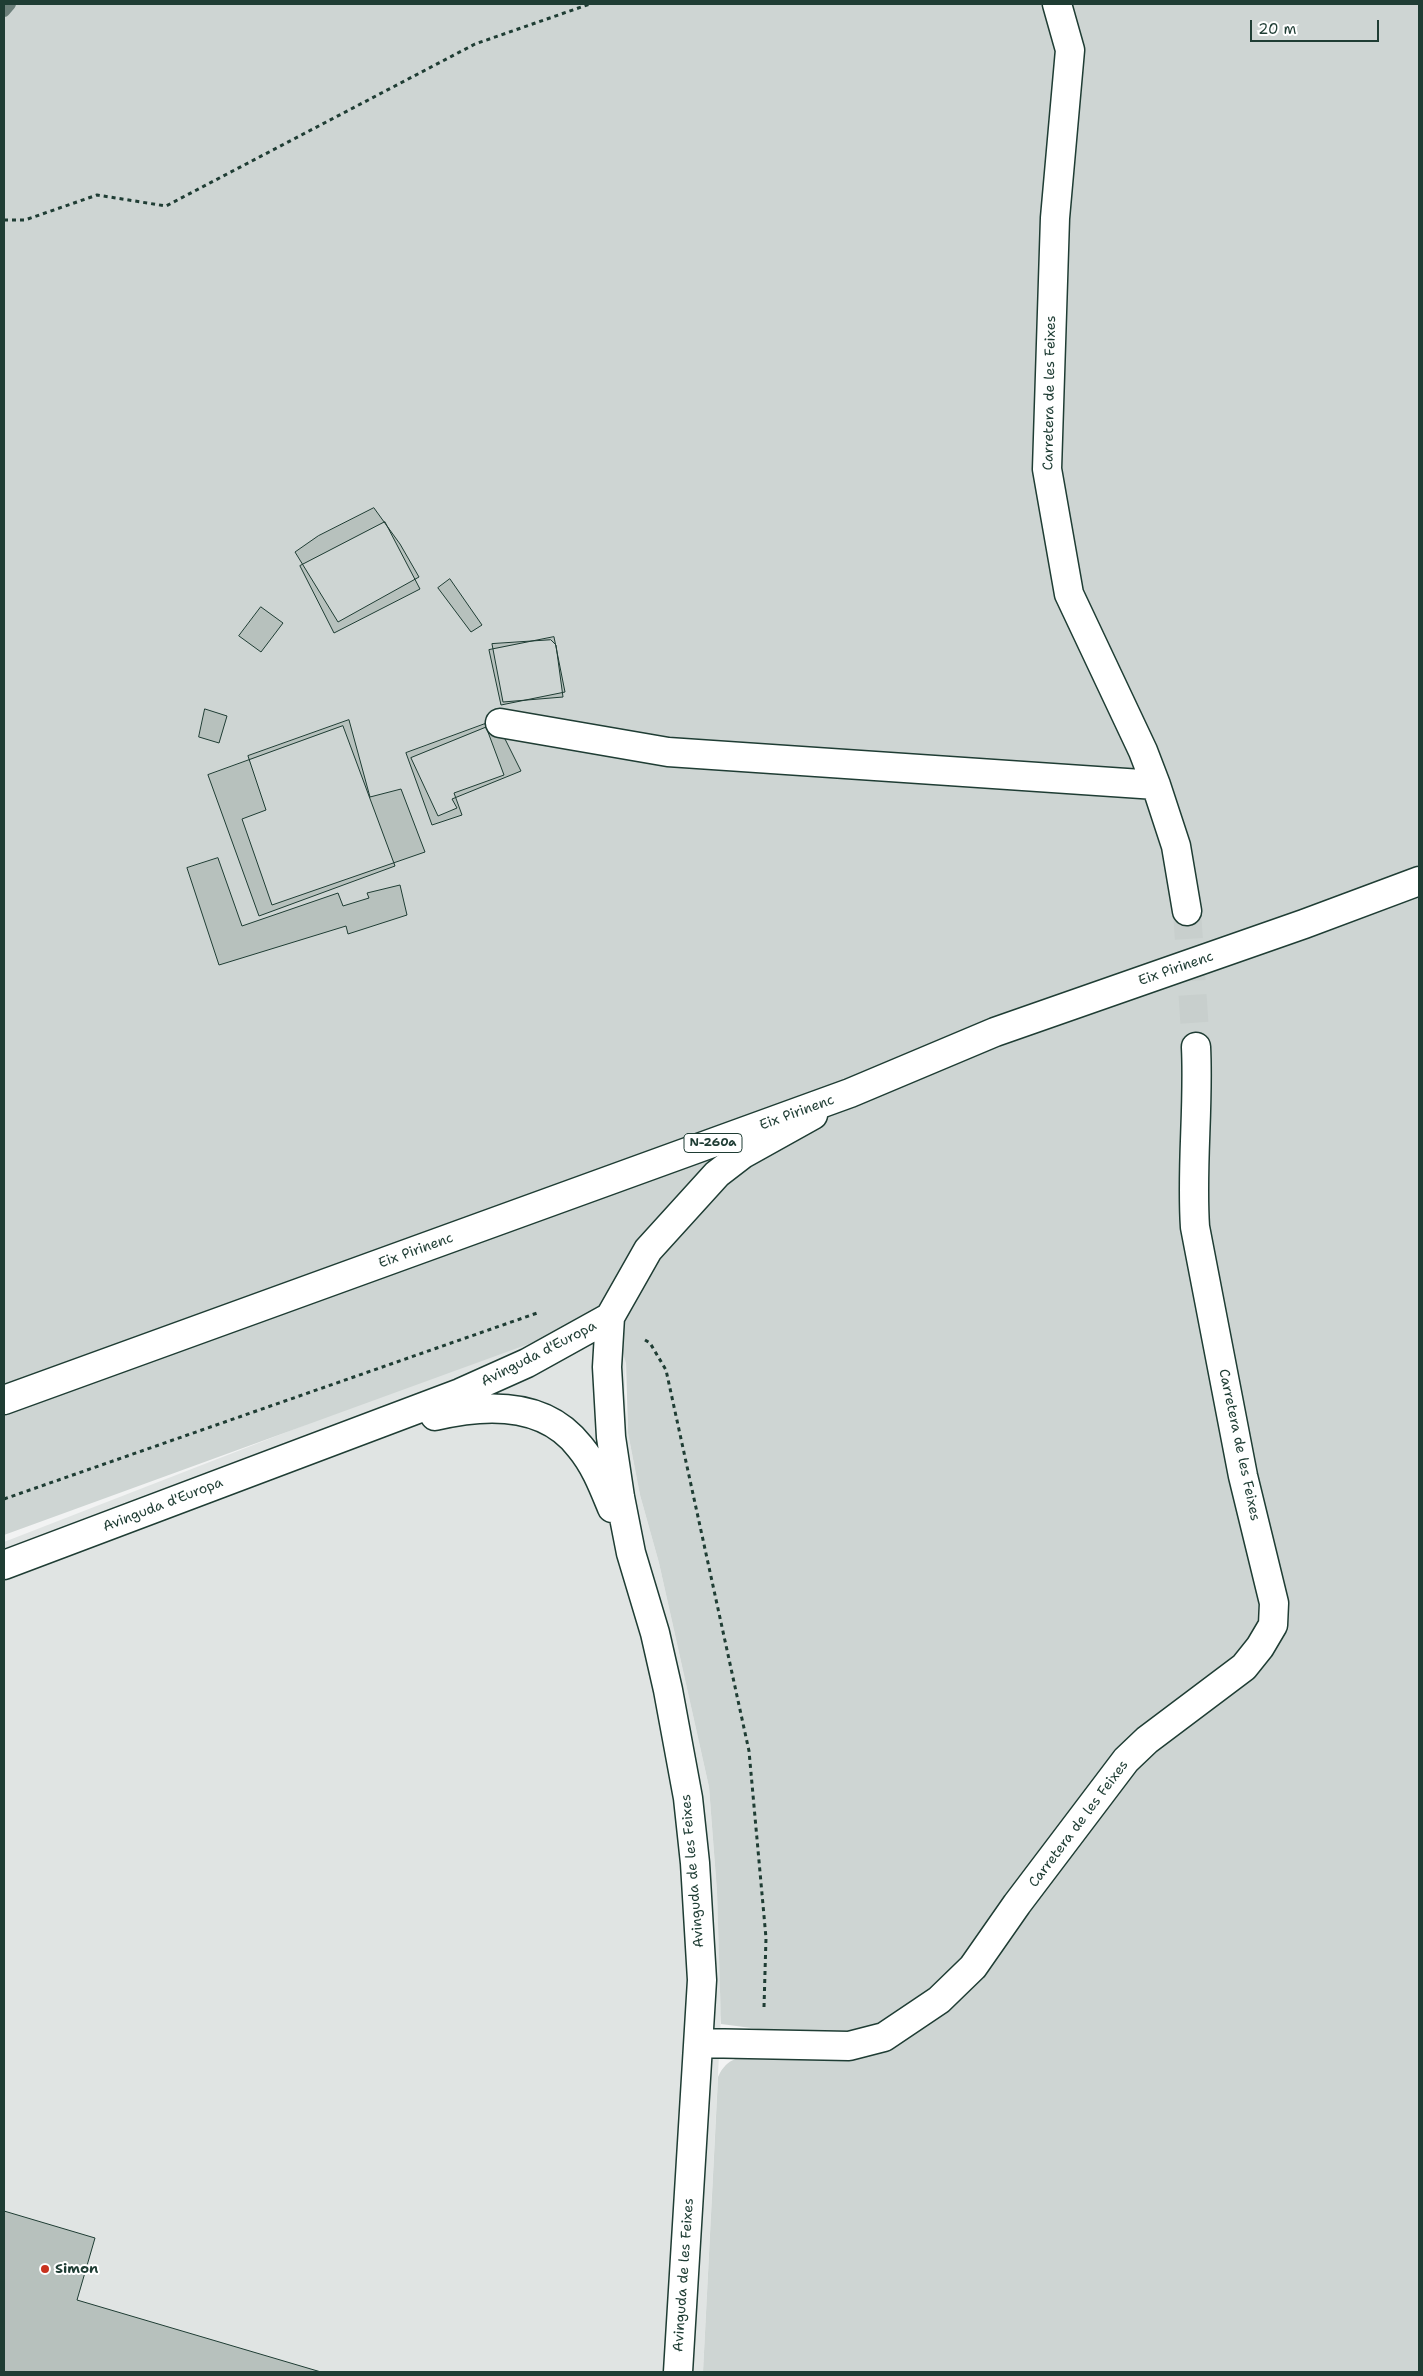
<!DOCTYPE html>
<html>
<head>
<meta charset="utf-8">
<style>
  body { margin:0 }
  #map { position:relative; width:1423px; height:2376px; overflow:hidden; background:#f2f3f3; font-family:"Shantell Sans",sans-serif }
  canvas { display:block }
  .frame { position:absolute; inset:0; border:5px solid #1f3d34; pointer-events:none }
  .scale { position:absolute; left:1250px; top:20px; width:129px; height:22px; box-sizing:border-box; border:2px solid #1f3d34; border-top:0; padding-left:6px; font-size:15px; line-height:18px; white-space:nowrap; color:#1f3d34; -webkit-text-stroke:4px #fff; paint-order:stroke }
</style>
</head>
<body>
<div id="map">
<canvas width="1423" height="2376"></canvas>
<div class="frame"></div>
<div class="scale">20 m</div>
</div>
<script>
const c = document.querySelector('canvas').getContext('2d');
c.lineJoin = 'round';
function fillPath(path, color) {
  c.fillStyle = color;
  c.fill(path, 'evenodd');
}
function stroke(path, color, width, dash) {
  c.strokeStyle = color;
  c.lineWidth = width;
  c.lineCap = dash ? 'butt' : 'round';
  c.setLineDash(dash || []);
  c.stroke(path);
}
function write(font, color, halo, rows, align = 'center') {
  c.font = font + ' "Shantell Sans",sans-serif';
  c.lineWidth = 4;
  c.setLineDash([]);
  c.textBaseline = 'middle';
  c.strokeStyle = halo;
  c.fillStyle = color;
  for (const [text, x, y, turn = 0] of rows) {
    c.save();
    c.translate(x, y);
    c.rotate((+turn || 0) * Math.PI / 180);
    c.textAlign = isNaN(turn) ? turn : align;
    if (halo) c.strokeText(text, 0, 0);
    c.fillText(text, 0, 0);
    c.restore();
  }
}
const built = new Path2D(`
  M605,1320L626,1354L625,1389L628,1433L640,1495L659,1563L709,1787L717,1892L721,2015L703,2372H4V1542L572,1321Z`);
const green = new Path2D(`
  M4,4H1419V2372H703L718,2077C727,2057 741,2056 761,2056L759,2029L721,2024L717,1892L709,1787L659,1563L640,1495L628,1433L626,1363L611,1314L4,1535Z`);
const stream = new Path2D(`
  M4,11L10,4`);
const building = new Path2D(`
  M374,508L400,544L419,577L338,622L295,552L318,536Z
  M385,522L420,589L334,633L300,566Z
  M450,579L482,625L471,632L438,588Z
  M261,607L283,623L261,652L239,636Z
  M554,637L565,692L501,705L489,650Z
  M551,640L556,645L563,697L503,702L492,644Z
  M205,709L227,716L219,743L199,737Z
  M349,720L370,797L401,789L425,852L272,905L242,819L266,810L248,756Z
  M497,723L521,771L452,799L457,808L438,816L411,758Z
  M485,724L504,775L454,793L462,815L432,825L406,753Z
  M343,726L395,866L259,916L208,775Z
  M218,858L242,926L338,893L343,906L369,898L367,893L400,885L407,915L348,934L346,926L219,965L187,868Z
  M4,2211L95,2238L77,2300L321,2372H4Z`);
const minorTunnel = new Path2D(`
  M1187,911L1196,1047`);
const path = new Path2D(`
  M4,220H25L97,195L166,206L475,44L590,4
  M645,1340L650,1343L666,1370L749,1751L766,1938L764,2007
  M4,1499L540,1312`);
const minor = new Path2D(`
  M1057,4L1070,50L1055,218L1047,469L1069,594L1143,751L1156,785L1176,846L1187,911
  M500,723L668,752L1156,785
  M610,1317L607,1367L611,1437L620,1497L631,1553L655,1633L668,1690L688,1798L695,1863L702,1980L678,2372
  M435,1416C485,1404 545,1401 580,1447C595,1465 603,1486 612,1508
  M4,1565L460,1393L527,1363L610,1317L648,1250L717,1174L743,1154L813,1115
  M699,2043L849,2046L884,2037L939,2000L973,1967L1017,1904L1126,1760L1147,1740L1244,1667L1260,1647L1273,1625L1274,1603L1243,1476L1195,1227C1191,1167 1199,1107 1196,1047`);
const major = new Path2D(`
  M4,1400L850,1093L995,1032L1304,924L1419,881`);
const markers = [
  [45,2269,5,"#c8321e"]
];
const shields = [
  [713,1143,58]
];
const shieldNames = [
  ["N-260a",713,1143]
];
const streetNames = [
  ["Carretera de les Feixes",1050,393,-89],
  ["Eix Pirinenc",1176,969,-19],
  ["Eix Pirinenc",797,1113,-20],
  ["Eix Pirinenc",416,1251,-20],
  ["Avinguda d'Europa",539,1354,-27],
  ["Carretera de les Feixes",1239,1445,78],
  ["Avinguda d'Europa",163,1505,-21],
  ["Carretera de les Feixes",1079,1824,-53],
  ["Avinguda de les Feixes",693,1871,-95],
  ["Avinguda de les Feixes",684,2275,-86]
];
const poiNames = [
  ["Simon",55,2269]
];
fillPath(built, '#e0e4e3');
fillPath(green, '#ced5d3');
stroke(stream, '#6d807b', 12);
fillPath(building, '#b7c1bd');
stroke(building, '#1f3d34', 1);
stroke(minorTunnel, '#c8cfcd', 28, [28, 14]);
stroke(minor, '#1f3d34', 31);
stroke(major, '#1f3d34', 31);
stroke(path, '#1f3d34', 3, [4, 4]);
stroke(minor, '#fff', 28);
stroke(major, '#fff', 28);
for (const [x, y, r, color] of markers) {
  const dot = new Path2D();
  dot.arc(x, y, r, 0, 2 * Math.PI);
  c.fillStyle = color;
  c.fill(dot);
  stroke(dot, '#fff', 2);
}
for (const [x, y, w] of shields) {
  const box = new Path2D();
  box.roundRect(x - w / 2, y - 9.5, w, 19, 4);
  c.fillStyle = '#fff';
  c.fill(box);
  stroke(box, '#1f3d34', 1);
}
write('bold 12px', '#1f3d34', null, shieldNames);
write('14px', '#1f3d34', '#fff', streetNames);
write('bold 14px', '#1f3d34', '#fff', poiNames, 'left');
</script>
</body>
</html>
